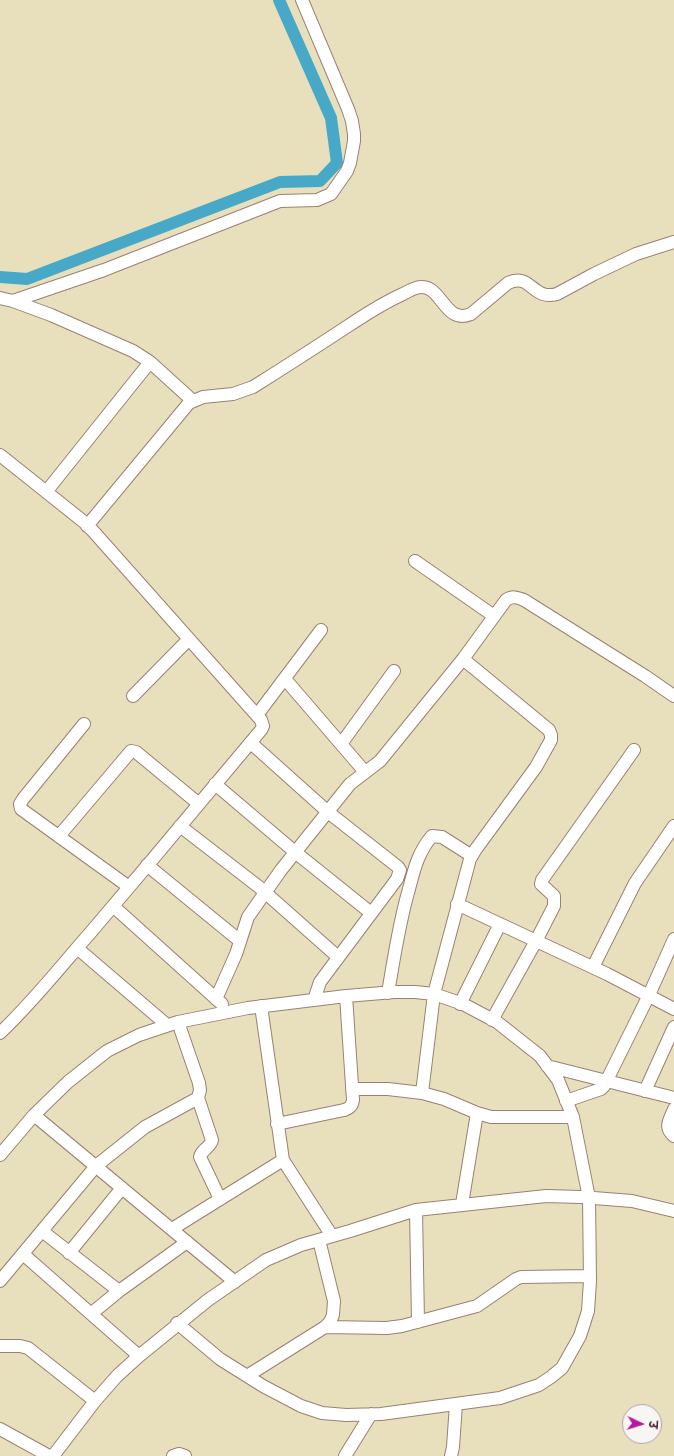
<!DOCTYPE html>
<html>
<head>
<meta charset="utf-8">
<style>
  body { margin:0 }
  #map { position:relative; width:674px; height:1456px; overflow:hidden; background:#e8e0bc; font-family:Caveat,"Playpen Sans Deva",sans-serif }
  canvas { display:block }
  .north { position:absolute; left:622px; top:1404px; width:40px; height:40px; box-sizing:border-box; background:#f6f6f2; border:1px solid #b1a0a2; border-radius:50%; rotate:94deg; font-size:11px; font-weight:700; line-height:16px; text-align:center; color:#4a1f2b }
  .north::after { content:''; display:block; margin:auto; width:14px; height:18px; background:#b5179e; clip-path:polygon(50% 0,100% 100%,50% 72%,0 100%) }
</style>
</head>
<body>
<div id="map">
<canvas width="674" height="1456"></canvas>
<div class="north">उ</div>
</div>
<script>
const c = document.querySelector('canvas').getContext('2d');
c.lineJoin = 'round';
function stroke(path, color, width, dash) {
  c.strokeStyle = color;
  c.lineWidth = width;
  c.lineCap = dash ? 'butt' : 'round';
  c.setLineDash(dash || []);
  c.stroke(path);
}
const canal = new Path2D(`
  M0,277L27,279L280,182L320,181L337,163L331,118L279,0`);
const minor = new Path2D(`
  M0,298L13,301L51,315L133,351L150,362L193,401
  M13,301L104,270L280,201L317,200L331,194L347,171L350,163L354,141V134L352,121L348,109L302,0
  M0,455L84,522L93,531L261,720L263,726L261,730C205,797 148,865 91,932C61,966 33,1002 0,1033
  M46,492L150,362
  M87,526L189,403L203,397L233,394L253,387C285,367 316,347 348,326C366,314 383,303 403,294C407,292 412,289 416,288C442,280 443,326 471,314L508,283C531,272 532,301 557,294L594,274L636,254L674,242
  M415,561L494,616
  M285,679L365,772
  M133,696L189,639
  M257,715L321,630
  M84,724L23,799L20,804L21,809L129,887
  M251,743L328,812L398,867L400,870L397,879L320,982L314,1000
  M341,744L394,671
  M215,784L295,852L371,913
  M180,826L259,887L338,957
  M59,836L131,751L136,752L199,804
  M147,865L240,941
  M457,904L607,974L674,1009
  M113,906L222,1004
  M77,948L167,1025
  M593,967L635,883L674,826
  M388,993C394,958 399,923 409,889C414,870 418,852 432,836L442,837L472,856
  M216,999L236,954L248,917L281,870L350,784L380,761L463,659L506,600C512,596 517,597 524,600L645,676L674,696
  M460,1004L500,924
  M261,1006L283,1160L332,1236
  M492,1020L536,941L554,906V896L541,884L542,880L634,750
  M547,1066L674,1098
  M352,1089H388L422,1093L444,1099L477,1113L491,1117H573
  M645,1091L674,1027
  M422,1093L434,994L470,859L476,849L536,767L551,740V735L549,730L463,659
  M198,1098L212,1140C211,1147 201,1150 200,1157L220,1199
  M566,1101L601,1089L604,1086L649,995L674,939
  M674,1109C670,1120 663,1127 674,1136
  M34,1115L235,1282
  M277,1124L344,1110C350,1108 352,1106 353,1100L346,996
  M0,1155L34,1115L68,1082L107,1051L139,1035L178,1022L248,1008L346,996L394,992H415L434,994L463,1004L497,1022L540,1056L558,1080L573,1117L589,1198L590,1281L588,1311L580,1336L562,1368L551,1377L539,1385L500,1398L381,1414L346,1415L322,1413L301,1406L263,1386L220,1359L177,1323
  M462,1204L477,1113
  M416,1210L418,1322
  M172,1229L283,1160
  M42,1231L119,1291
  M69,1253L122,1188
  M23,1254L139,1356
  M0,1281L96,1166L145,1127L198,1098L200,1090L199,1083L178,1022
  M92,1313L119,1291L187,1242
  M325,1327L387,1328L402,1326L477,1306L516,1279L521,1277L590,1276
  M0,1346H20L28,1348L95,1401
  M247,1376L325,1327L330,1322L333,1315L334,1301L319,1240
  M0,1429L49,1456
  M53,1456L95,1401L117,1376L139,1356L208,1300L266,1260L301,1245L350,1231L416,1210L546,1196L581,1197L632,1201L674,1211
  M173,1456L179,1454L185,1456
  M345,1456L371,1414
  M451,1456L453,1447L456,1404`);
stroke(canal, '#47a9c7', 12);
stroke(minor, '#998074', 14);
stroke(minor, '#fff', 12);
</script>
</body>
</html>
